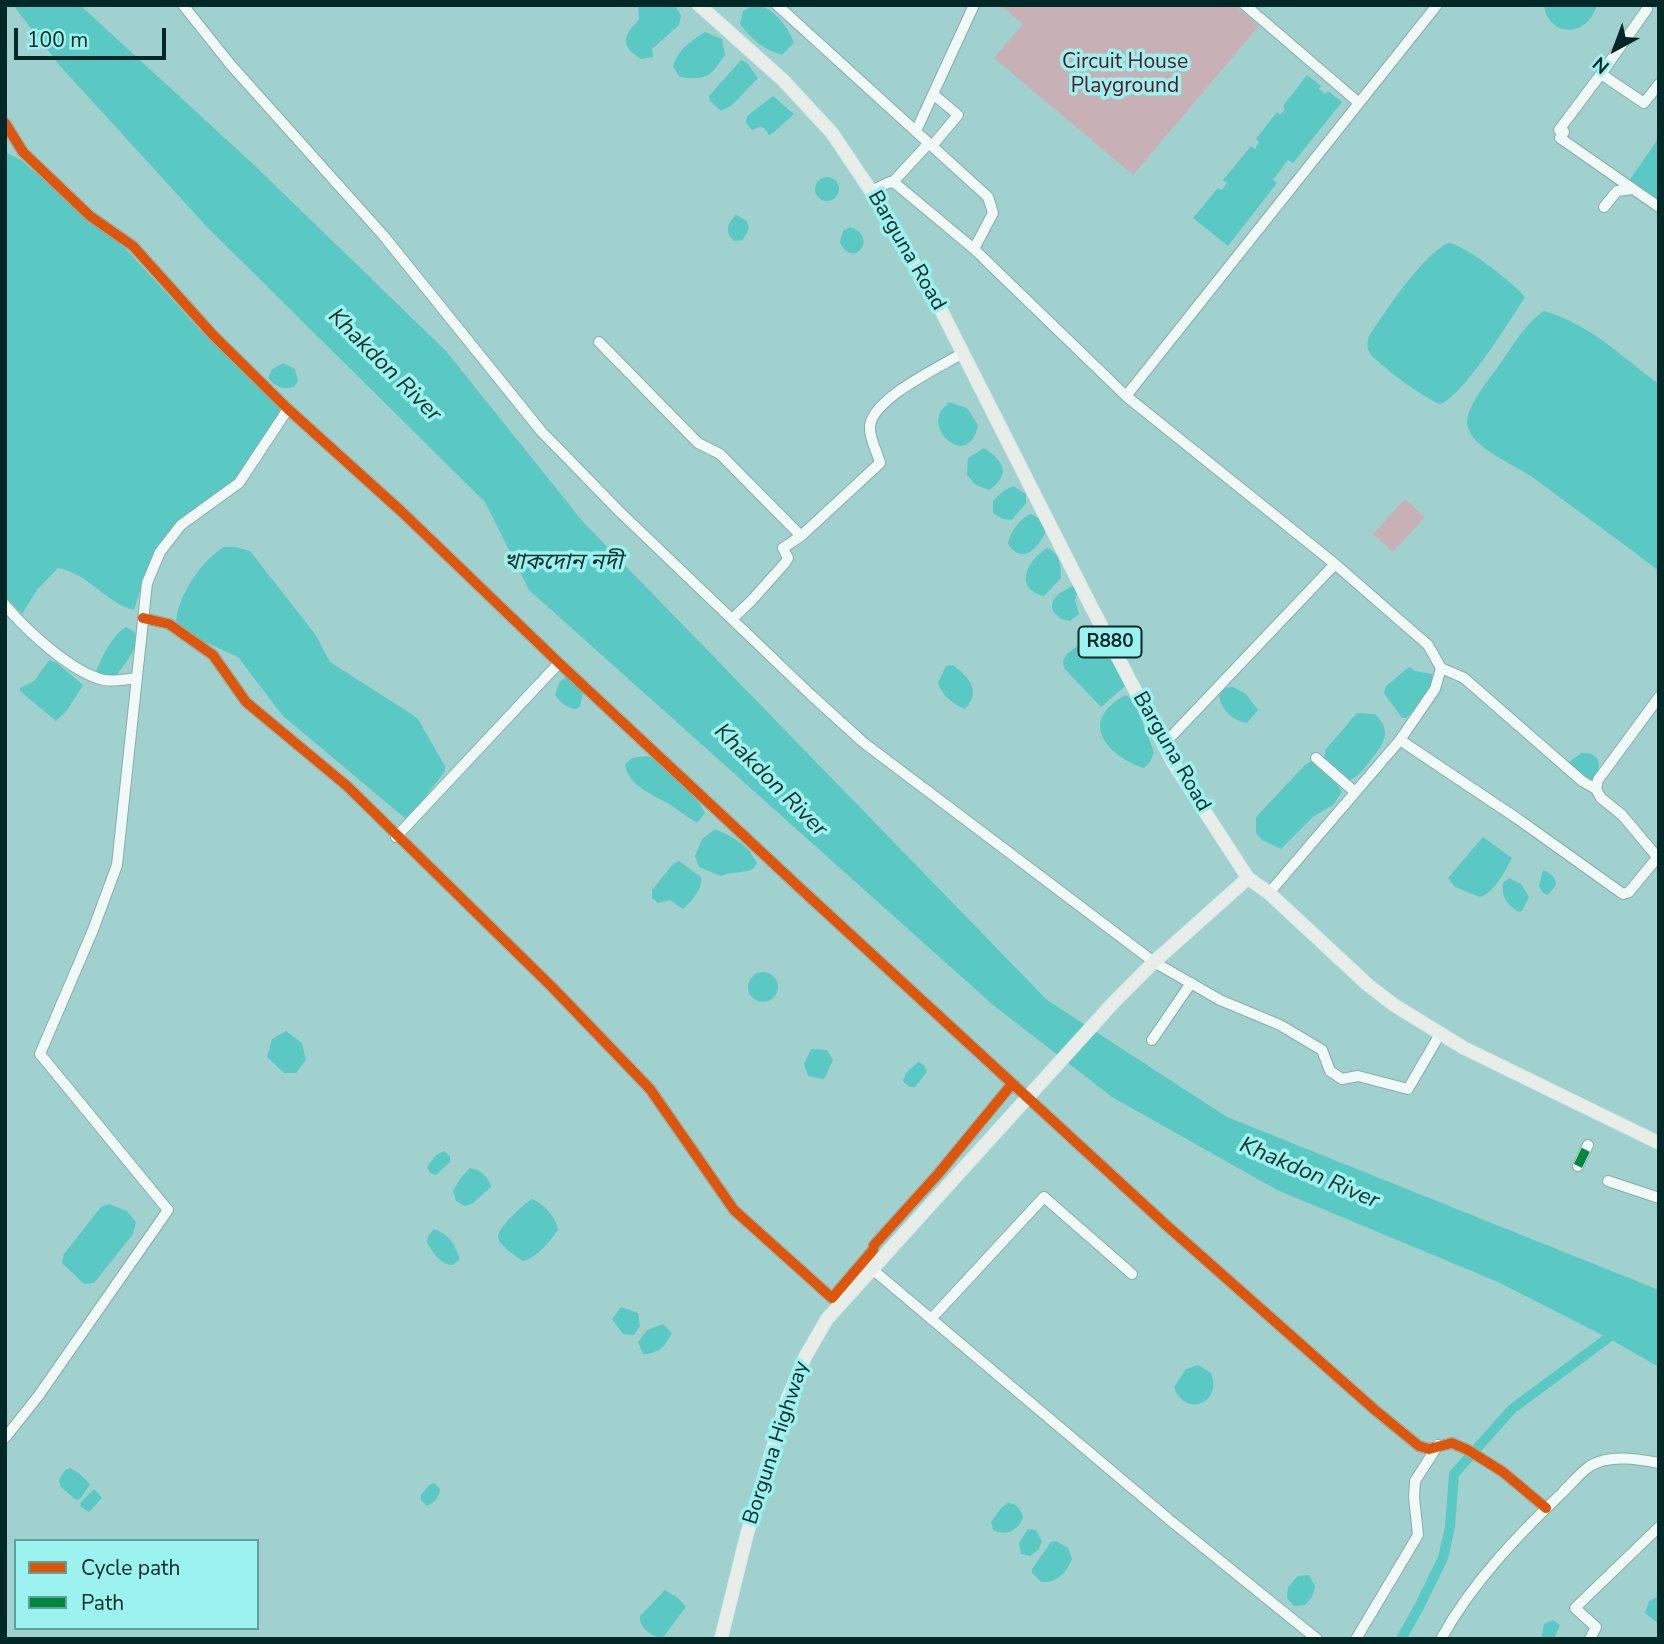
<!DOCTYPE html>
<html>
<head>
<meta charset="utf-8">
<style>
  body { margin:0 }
  #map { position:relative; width:1664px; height:1644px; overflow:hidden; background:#a1d1cf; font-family:"Nunito Sans",sans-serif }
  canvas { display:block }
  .frame { position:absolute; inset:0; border:7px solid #012827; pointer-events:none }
  .legend { position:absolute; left:14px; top:1539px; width:245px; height:91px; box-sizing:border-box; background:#9bf2ee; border:2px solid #5da19e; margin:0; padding:9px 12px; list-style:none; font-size:21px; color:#012827 }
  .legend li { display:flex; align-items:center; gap:14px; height:35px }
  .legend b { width:35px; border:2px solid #5da19e }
  .north { position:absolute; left:1580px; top:14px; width:70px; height:70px; -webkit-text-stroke:5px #9bf2ee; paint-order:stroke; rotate:221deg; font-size:19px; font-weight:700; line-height:28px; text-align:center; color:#012827 }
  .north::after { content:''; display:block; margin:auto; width:24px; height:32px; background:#012827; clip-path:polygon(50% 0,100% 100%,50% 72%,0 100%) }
  .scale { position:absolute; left:14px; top:28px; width:152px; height:32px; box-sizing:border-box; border:4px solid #012827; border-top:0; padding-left:9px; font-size:21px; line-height:24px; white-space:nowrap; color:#012827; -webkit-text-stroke:5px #9bf2ee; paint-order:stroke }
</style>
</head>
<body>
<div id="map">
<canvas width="1664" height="1644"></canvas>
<div class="frame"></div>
<ul class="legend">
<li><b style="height:9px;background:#dc570d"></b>Cycle path</li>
<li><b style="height:9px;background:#00873e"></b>Path</li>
</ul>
<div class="north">N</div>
<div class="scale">100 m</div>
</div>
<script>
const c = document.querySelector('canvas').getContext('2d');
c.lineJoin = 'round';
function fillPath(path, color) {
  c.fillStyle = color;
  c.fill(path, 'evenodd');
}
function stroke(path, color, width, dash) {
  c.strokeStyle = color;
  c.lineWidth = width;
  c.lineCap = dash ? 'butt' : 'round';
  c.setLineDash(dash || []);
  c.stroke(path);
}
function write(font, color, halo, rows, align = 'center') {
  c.font = font + ' "Nunito Sans","Noto Sans Bengali",sans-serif';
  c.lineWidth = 7;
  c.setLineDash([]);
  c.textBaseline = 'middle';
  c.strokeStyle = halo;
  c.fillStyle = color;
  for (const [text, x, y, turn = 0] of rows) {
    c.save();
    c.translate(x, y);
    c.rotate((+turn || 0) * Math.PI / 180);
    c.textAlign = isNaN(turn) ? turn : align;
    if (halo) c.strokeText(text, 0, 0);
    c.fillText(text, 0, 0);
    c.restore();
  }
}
const green = new Path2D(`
  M1000,5H1235L1259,26L1133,175L994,58L1023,24Z
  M1405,499L1425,517L1393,552L1373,534Z`);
const water = new Path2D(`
  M13,5H80L253,164L446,351L584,523L1047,1000L1227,1117L1659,1290V1367L1608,1338L1498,1282L1277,1190L1112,1097L993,1005L529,590L485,502L208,228L60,66Z
  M638,5H675L681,16L679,25L652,49L653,57L641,59C620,45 622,37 639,20Z
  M754,5C772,5 789,28 794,43L782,55C763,49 752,40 740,24L743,11Z
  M1544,5H1597C1587,39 1548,37 1544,5Z
  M705,32L722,39L725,55C711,76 706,81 680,77L673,67C677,50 691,41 705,32Z
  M741,60L747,63L758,78L731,106L721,111L710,101L709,96Z
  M1307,75L1321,86L1319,89L1325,94L1328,91L1342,102L1293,163L1288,160L1273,180L1277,183L1228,246L1193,218L1218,188L1222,190L1227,183L1223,180L1251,146L1255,149L1259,142L1256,139L1277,112L1280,115L1285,109L1283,106Z
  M773,96L794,114L773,133L769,135L764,128L760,127L752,130L746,123L747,116Z
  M1659,137V202L1629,181Z
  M9,154L21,160L126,249L201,331L281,410L234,483L211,497L144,578L134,610C106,603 88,573 58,568L37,590L22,614L5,597V155Z
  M815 189a12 12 0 1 1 24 0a12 12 0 1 1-24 0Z
  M736,215L747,221L749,228L743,240L735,241C724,235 727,222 736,215Z
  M850,227C879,236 855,270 840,243L843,231Z
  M1448,243C1463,243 1515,284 1525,297C1511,319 1462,398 1440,404C1425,399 1377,364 1369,352C1366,346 1368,342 1369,336C1386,310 1421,257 1448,243Z
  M1544,311C1592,325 1620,356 1659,384V571C1618,539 1576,510 1535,479C1516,465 1475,450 1468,428C1462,411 1488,381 1497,368C1512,348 1524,324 1544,311Z
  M283,363L295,369L298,381L294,387C282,390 276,387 268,378L272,369Z
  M949,402L967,408L978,425C970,466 932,437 939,415C940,410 946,406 949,402Z
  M984,448C1005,462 1011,475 989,490L976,485L967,475L968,458Z
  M1013,486L1026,494V503L1012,520L1003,519L993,513V501L1003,491Z
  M1031,514L1042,520L1046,531C1038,548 1023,566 1008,544C1010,532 1020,518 1031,514Z
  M224,547H235L250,551L315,634L330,662L413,715L418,719L445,766V771L411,816L406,819L283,716L238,657L183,632L176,621C179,594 201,561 224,547Z
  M1047,548C1060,554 1061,564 1061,578L1044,596C1012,588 1028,560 1047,548Z
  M1074,585L1079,588L1075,600L1079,614L1070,621C1059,620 1046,610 1055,598C1058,593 1069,588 1074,585Z
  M126,627L135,632C139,649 126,662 116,676H101L96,671C103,656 112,635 126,627Z
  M1090,636C1110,638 1120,669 1125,686L1101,707L1064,668L1063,661L1067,654Z
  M49,660L57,663L83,685L68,709L56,721L20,691V688L34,681Z
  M953,665C969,677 982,691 965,709C952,703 943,697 938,683L946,666Z
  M1409,667L1415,671L1432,674C1435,692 1418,706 1406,718H1402L1384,693L1386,686Z
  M570,675L583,693L580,706L577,709C568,709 559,702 555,694L560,681Z
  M1233,687L1246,694L1258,710L1247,723C1232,720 1222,711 1219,696L1224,688Z
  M1125,695L1134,700L1154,752L1150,762L1144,768C1125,763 1088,739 1104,713C1109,706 1117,700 1125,695Z
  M1357,713L1375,714C1393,731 1384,744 1370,761C1364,769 1359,776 1350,780L1324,758L1326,749Z
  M1581,753C1601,752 1602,765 1595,780L1587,785L1568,763Z
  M648,756C669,767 695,791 705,813L697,823C687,817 678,810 669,804C652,794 628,786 625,764L632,758Z
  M1312,761L1336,782L1342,792L1333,805L1314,816L1281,849L1262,840L1256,833V817L1305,765Z
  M715,829C733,837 748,844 757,863L753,869C742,874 732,871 721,876L699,867L695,856L702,839Z
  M1483,837L1512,858C1505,871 1495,892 1480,897L1455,887L1448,878Z
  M679,861L701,877C703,889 692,901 683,909L670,900L658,903L652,898V890L673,864Z
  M1543,870C1550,873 1556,877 1556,885L1548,895L1543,893L1539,886Z
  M1509,878L1521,884L1529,897L1522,911L1519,912C1507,906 1501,896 1503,883Z
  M748 987a15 15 0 1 1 30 0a15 15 0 1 1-30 0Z
  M286,1031L302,1043L306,1060L296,1073H284L267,1057L272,1039Z
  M811,1049L827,1050L833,1060L824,1079L808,1076L804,1064Z
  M918,1062L924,1065L927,1072L915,1087H909L903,1081L906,1073Z
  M444,1151L450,1156V1162L436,1175L430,1173L427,1167L436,1155Z
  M470,1168C481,1170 488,1176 491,1187L473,1203L465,1206L456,1201L453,1191L459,1180Z
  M532,1199C544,1204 556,1217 558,1230C550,1241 537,1258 523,1261C516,1256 499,1246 498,1237C497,1228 525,1203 532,1199Z
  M109,1204L127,1211L136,1222L133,1234L94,1283L84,1284L62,1263L64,1254L101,1207Z
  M434,1229C450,1235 454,1243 460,1259L453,1265C440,1265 433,1252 427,1243L428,1236Z
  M621,1307L638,1313L640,1326L634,1335L623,1334L612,1319Z
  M663,1324L672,1333C665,1346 659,1354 643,1354L638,1342L647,1330Z
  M1198,1365L1211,1373C1223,1404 1184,1418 1174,1387L1186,1369Z
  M70,1468L79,1473L90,1484L81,1498L76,1500L60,1486L59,1480L65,1470Z
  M434,1483L440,1489C439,1498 434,1503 427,1506L421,1500V1495L429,1485Z
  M94,1489L102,1498L89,1512L81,1507L80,1503Z
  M1008,1503C1017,1504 1020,1508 1023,1517C1019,1530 1006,1537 993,1530L991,1522L1001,1508Z
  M1028,1529L1036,1530L1042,1541L1039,1549L1030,1556L1021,1554L1019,1543Z
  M1056,1541L1068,1548L1072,1559C1067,1572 1056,1584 1041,1582L1032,1573V1569L1051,1542Z
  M1309,1575L1315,1586L1312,1597L1305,1605L1294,1606L1287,1598L1288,1587L1298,1576Z
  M665,1590L678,1598L686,1607L664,1636L659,1638C649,1634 639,1627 640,1616Z
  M1659,1596V1624L1645,1613L1649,1601Z
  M1553,1620L1560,1625L1554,1639H1541L1544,1624Z`);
const canal = new Path2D(`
  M1401,1639L1419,1607L1443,1558L1450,1527L1454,1474L1512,1409L1608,1338`);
const minor = new Path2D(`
  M183,5L230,64L383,235L541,431L619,511L810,694L864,743L1154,962L1220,1000L1280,1025L1322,1050L1330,1071L1342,1079L1358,1076L1408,1089L1440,1034
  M777,5L988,197L993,213L974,249
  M1245,5L1359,103
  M1647,9L1601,74L1644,103L1659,84
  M1601,74L1559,130L1564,132L1560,138L1633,189
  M5,123L23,152L90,216L133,246L213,335L288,409L402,512L559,663L801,889L1165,1224L1375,1410L1419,1446L1429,1449L1452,1443L1468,1450L1503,1472L1546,1508
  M916,131L974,5
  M932,146L958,115L933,94
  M893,182L929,143
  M871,191L890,182L896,184L974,249L1126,396L1335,564L1428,645L1441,668L1435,689L1400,740L1269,893
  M1604,207L1617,191L1633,189L1659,207
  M599,342L698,443L720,454L801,536
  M1126,396L1437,5
  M5,605C26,630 72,673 104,680C114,682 127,679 137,678
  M143,618L169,624L213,655L246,702L347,786L552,987L650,1089L734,1210L832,1298L873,1250L874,1245L938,1174L1012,1084
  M732,619L752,600L785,563L788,558L783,548L801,536L880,463C877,451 869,438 870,426C873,398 940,367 963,353
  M1441,668L1464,678L1582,781L1596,789
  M1659,697L1598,780L1596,789L1601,798L1622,815L1659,859
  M1400,740L1518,819L1623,894L1629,892L1657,858
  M1164,744L1335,564
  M1316,758L1355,792
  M396,837L559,663
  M1152,1040L1191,983
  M1578,1166L1588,1145
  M1608,1181L1659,1198
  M872,1269L1171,1521L1317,1639
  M931,1319L1044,1197L1132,1274
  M5,1438L39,1395L168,1210L40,1054L93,930L117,865L147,583L160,552L181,525L239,483L288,409
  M1356,1639L1418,1535L1414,1497L1415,1481L1438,1445
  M1441,1639C1471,1584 1517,1536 1562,1493C1571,1484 1580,1473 1590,1466C1609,1454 1638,1459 1659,1463
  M1590,1639L1596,1627L1575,1608L1659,1527`);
const major = new Path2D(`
  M699,5L783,80L832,133L871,191L940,308L1094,612L1174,764L1248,878L1269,893L1368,985L1394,1005L1464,1048L1659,1143
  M721,1639L747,1534L788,1397L805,1357L827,1319L1114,1002L1154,962L1248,878`);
const quiet = new Path2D(`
  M1578,1166L1588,1145`);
const cycleway = new Path2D(`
  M5,123L23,152L90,216L133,246L213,335L288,409L402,512L559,663L801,889L1165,1224L1375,1410L1419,1446L1429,1449L1452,1443L1468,1450L1503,1472L1546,1508
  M143,618L169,624L213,655L246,702L347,786L552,987L650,1089L734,1210L832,1298L873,1250L874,1245L938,1174L1012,1084`);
const shields = [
  [1110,642,63]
];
const shieldNames = [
  ["R880",1110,642]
];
const parkNames = [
  ["Circuit House",1125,63],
  ["Playground",1125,87]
];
const streetNames = [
  ["Barguna Road",906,251,60],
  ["Barguna Road",1171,752,60],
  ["Borguna Highway",777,1443,-72]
];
const waterNames = [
  ["Khakdon River",384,366,45],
  ["খাকদোন নদী",563,563],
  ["Khakdon River",770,781,45],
  ["Khakdon River",1309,1174,23]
];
fillPath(green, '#c8b1b6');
fillPath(water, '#5ac9c4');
stroke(canal, '#5ac9c4', 10);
stroke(minor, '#86adac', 12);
stroke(major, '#d5eae9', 14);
stroke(minor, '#f1f8f8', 10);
stroke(major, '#e9ede9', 12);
stroke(quiet, '#00873e', 9, [18, 9]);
stroke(cycleway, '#dc570d', 10);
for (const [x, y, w] of shields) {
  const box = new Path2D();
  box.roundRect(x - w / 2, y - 15.5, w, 31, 5);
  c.fillStyle = '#9bf2ee';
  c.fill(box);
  stroke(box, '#012827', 2);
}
write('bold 19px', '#012827', null, shieldNames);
write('21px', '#5d1526', '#9bf2ee', parkNames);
write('21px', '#012827', '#9bf2ee', streetNames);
write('italic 23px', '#153130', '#9bf2ee', waterNames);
</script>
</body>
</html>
